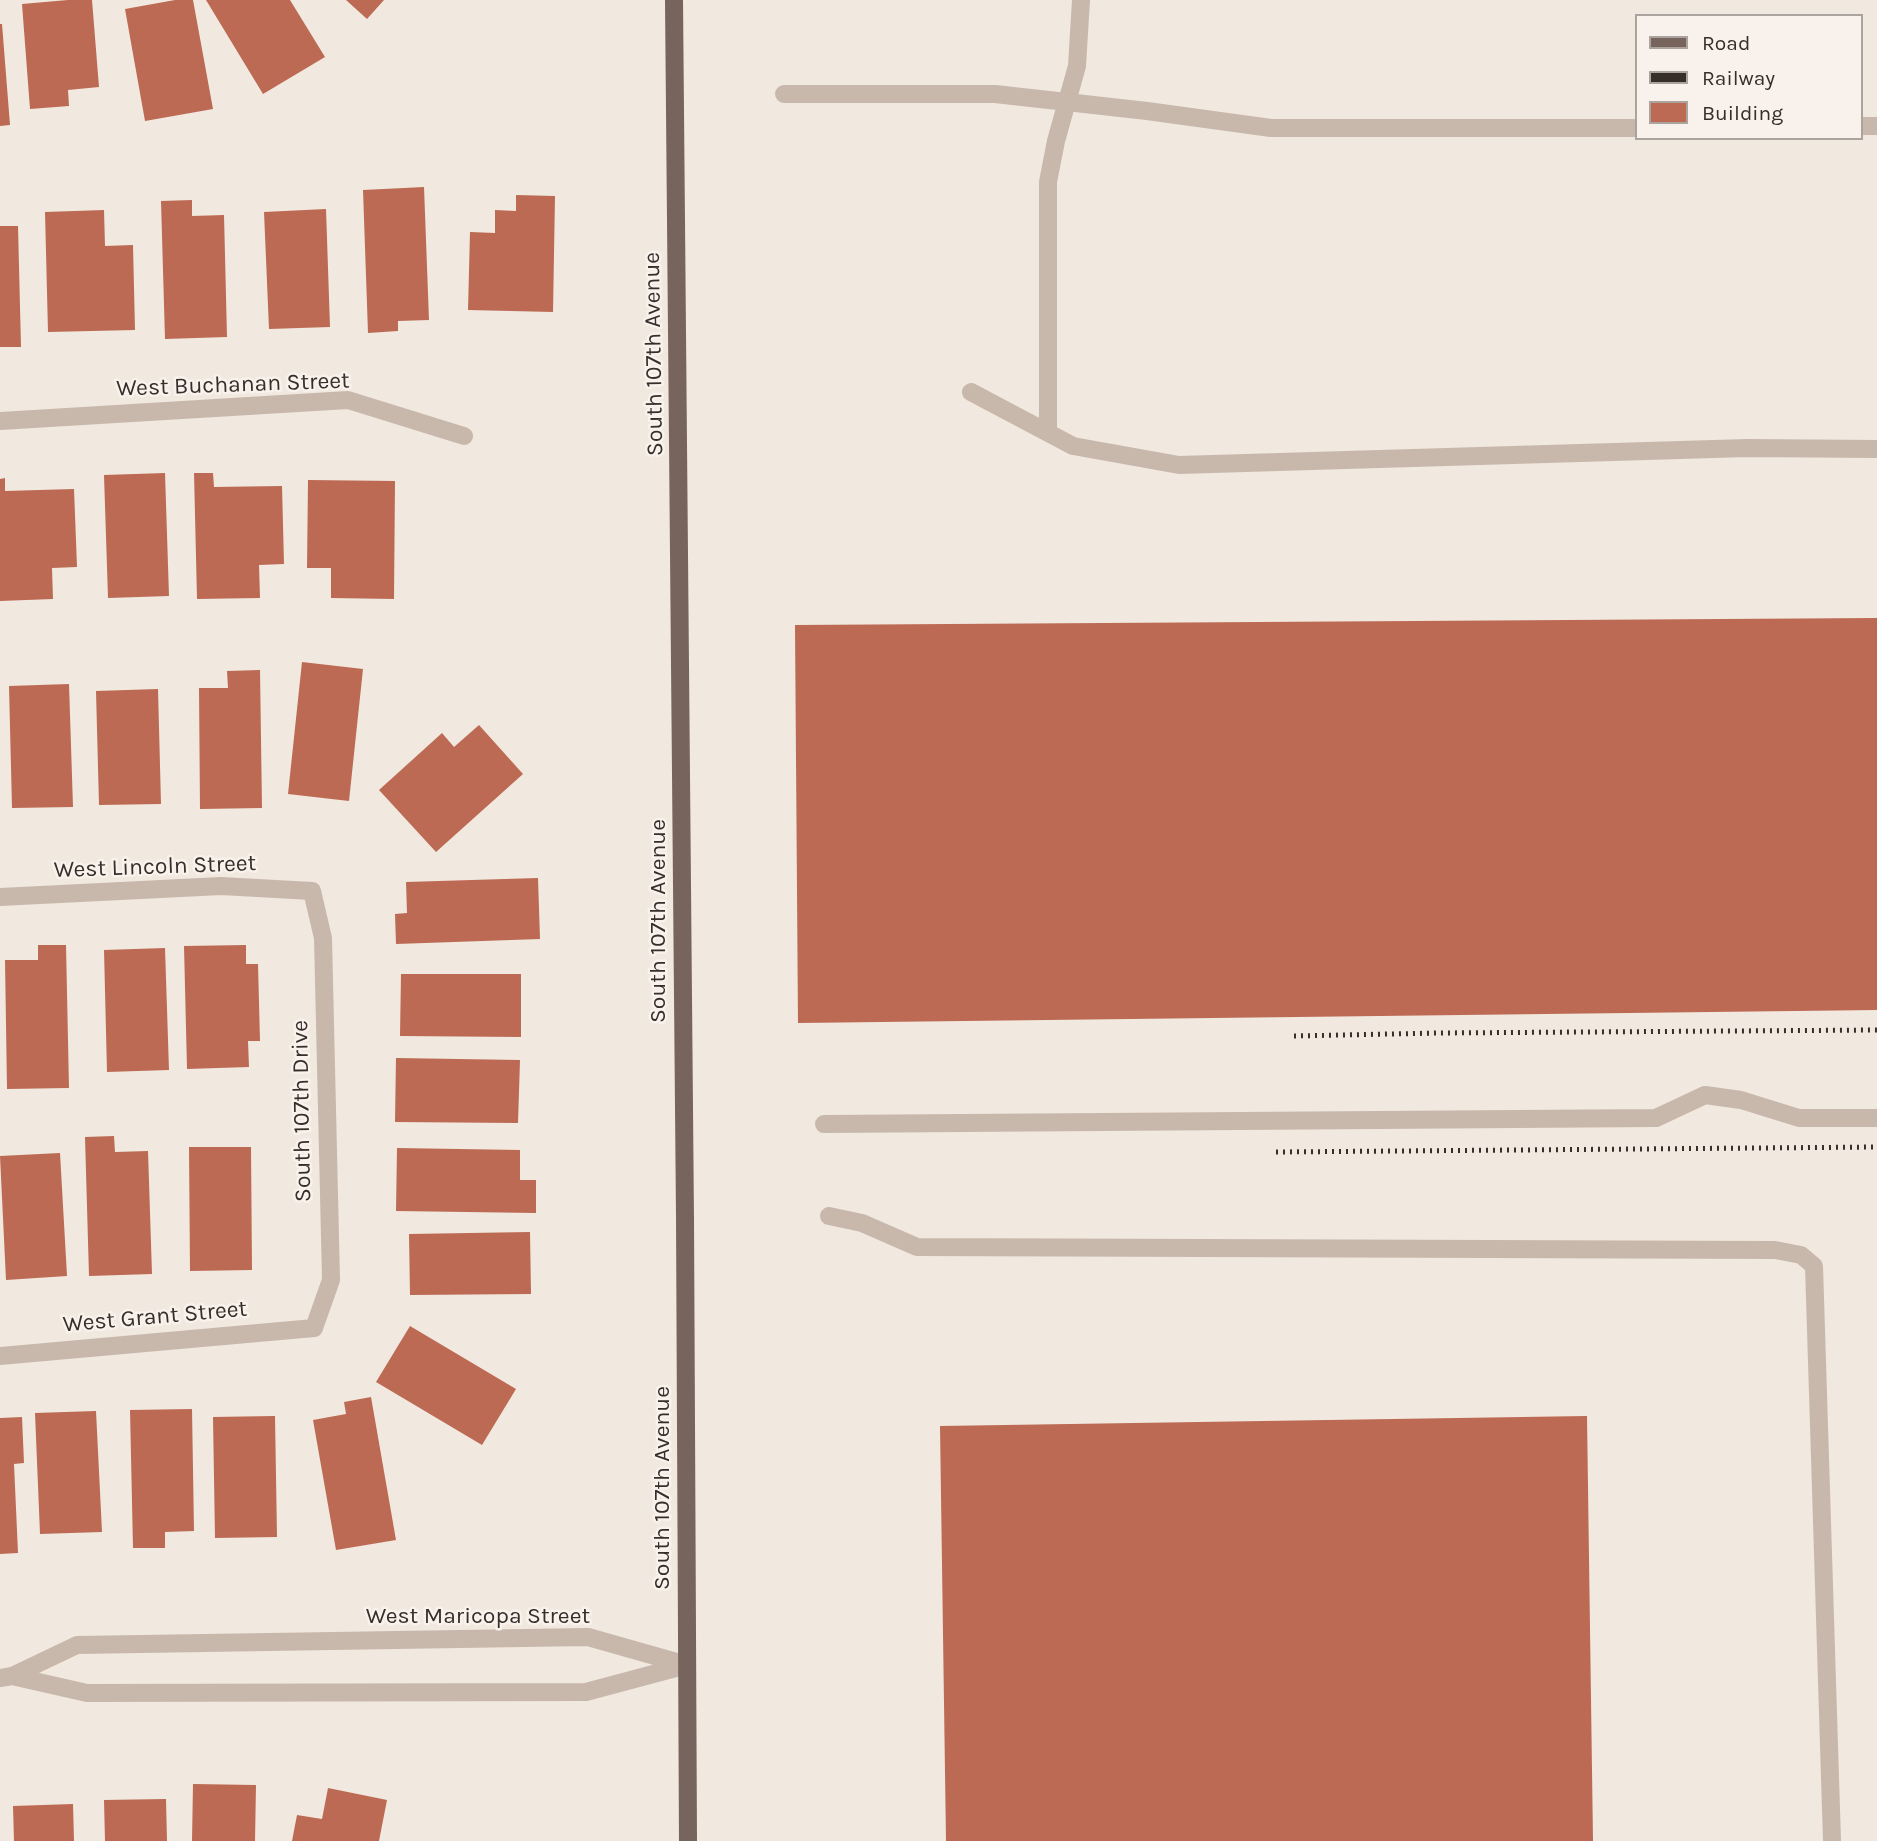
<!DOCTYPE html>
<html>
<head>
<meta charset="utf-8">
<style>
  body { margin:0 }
  #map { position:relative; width:1877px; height:1841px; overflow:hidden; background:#f1e8df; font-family:Karla,sans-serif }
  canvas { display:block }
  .legend { position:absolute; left:1635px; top:14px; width:228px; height:126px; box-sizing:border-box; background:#f9f2ec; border:2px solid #aba49e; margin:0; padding:9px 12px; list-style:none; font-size:21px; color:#372e2a }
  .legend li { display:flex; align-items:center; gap:14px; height:35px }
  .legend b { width:35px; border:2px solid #aba49e }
</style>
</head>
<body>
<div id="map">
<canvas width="1877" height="1841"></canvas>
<ul class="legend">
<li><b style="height:9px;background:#77655d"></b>Road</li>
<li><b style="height:9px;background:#372e2a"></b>Railway</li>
<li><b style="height:19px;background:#bc6a53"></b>Building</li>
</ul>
</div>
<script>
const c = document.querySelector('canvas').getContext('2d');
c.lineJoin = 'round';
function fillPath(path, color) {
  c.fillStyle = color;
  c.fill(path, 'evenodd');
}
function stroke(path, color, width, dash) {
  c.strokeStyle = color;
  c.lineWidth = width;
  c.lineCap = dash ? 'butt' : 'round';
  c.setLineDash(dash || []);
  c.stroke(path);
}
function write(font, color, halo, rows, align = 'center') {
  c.font = font + ' Karla,sans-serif';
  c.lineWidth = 5;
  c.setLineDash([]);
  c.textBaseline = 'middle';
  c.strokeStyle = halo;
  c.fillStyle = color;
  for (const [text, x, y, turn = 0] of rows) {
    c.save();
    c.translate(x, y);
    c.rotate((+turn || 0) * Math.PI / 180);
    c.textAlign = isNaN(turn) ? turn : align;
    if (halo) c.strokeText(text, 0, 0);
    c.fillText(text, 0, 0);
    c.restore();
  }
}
const building = new Path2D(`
  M68,0H92L99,87L68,90L69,106L30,109L22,4Z
  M175,0H193L213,109L145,121L125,9Z
  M206,0H290L325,57L263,94Z
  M346,0H384L367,19Z
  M0,24H2L10,125L0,126Z
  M424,187L429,320L398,321V331L368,333L363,190Z
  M516,195L555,196L553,312L468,310L470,232L495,233V210L516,211Z
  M192,200V216L224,215L227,337L165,339L161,201Z
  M326,209L330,327L269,329L264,212Z
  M104,210L105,246L133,245L135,330L48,332L45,212Z
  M0,226H18L21,347H0Z
  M165,473L169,596L108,598L104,475Z
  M194,473H213L214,487L282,486L284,564L259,565L260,598L197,599Z
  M5,478V491L74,489L77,567L52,568L53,599L0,601V479Z
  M308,480L395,481L394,599L331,598V568H307Z
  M1877,618V1010L798,1023L795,625Z
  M302,662L363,669L349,801L288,794Z
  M260,670L262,808L200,809L199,688H228L227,671Z
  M69,684L73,807L12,808L9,686Z
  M158,689L161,804L99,805L96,691Z
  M479,725L523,774L436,852L379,790L442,733L454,747Z
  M538,878L540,939L396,944L395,914L407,913L406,882Z
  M38,945H66L69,1088L7,1089L5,960H38Z
  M246,945V964H258L260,1041H248L249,1067L187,1069L184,946Z
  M165,948L169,1070L107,1072L104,950Z
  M401,974H521V1037L400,1036Z
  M396,1058L520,1060L518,1123L395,1122Z
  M114,1136L115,1152L148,1151L152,1274L89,1276L85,1137Z
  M189,1147H251L252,1270L190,1271Z
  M397,1148L520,1150V1180H536V1213L396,1211Z
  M60,1153L67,1276L6,1280L0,1156Z
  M530,1232L531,1294L410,1295L409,1234Z
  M410,1326L516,1389L482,1445L376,1382Z
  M371,1397L396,1540L336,1550L313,1420L346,1414L344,1402Z
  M192,1409L194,1531L165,1532V1548H133L130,1410Z
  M96,1411L102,1532L40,1534L35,1413Z
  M275,1416L277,1537L215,1538L213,1417Z
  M1587,1416L1593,1841H946L940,1426Z
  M22,1417L24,1463L14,1464L18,1553L0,1554V1418Z
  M193,1784L256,1785L255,1841H192Z
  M328,1788L387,1800L379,1841H292L297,1815L322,1819Z
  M166,1799L167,1841H105L104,1800Z
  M73,1804L74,1841H14L13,1806Z`);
const minor = new Path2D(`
  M784,94H995L1147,111L1271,128H1637
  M1861,126H1877
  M971,392L1073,446L1179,465L1747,448L1877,449
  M0,421L348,400L464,436
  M1048,433V182L1056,141L1077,66L1081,0
  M0,897L221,886L312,891L323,938L331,1280L314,1328L0,1356
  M824,1124L1656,1118L1705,1095L1741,1100L1799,1118H1877
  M829,1216L862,1223L917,1247L1775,1250L1801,1255L1814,1266L1832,1841
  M12,1676L87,1693L586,1692L687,1665
  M0,1678L12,1676L77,1645L588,1637L687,1665`);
const major = new Path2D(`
  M674,0L685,1217L688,1841`);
const rail = new Path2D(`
  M1294,1036L1438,1033L1877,1030
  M1276,1152L1877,1147`);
const streetNames = [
  ["South 107th Avenue",654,354,-91],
  ["West Buchanan Street",233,385,-2],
  ["West Lincoln Street",155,867,-2],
  ["South 107th Avenue",658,921,-90],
  ["South 107th Drive",302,1111,-91],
  ["West Grant Street",155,1317,-5],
  ["South 107th Avenue",662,1488,-90],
  ["West Maricopa Street",478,1616]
];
fillPath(building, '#bc6a53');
stroke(minor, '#c8b8ac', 18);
stroke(major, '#77655d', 18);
stroke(rail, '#372e2a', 5, [2, 5]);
write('23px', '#372e2a', '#f9f2ec', streetNames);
</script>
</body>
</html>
